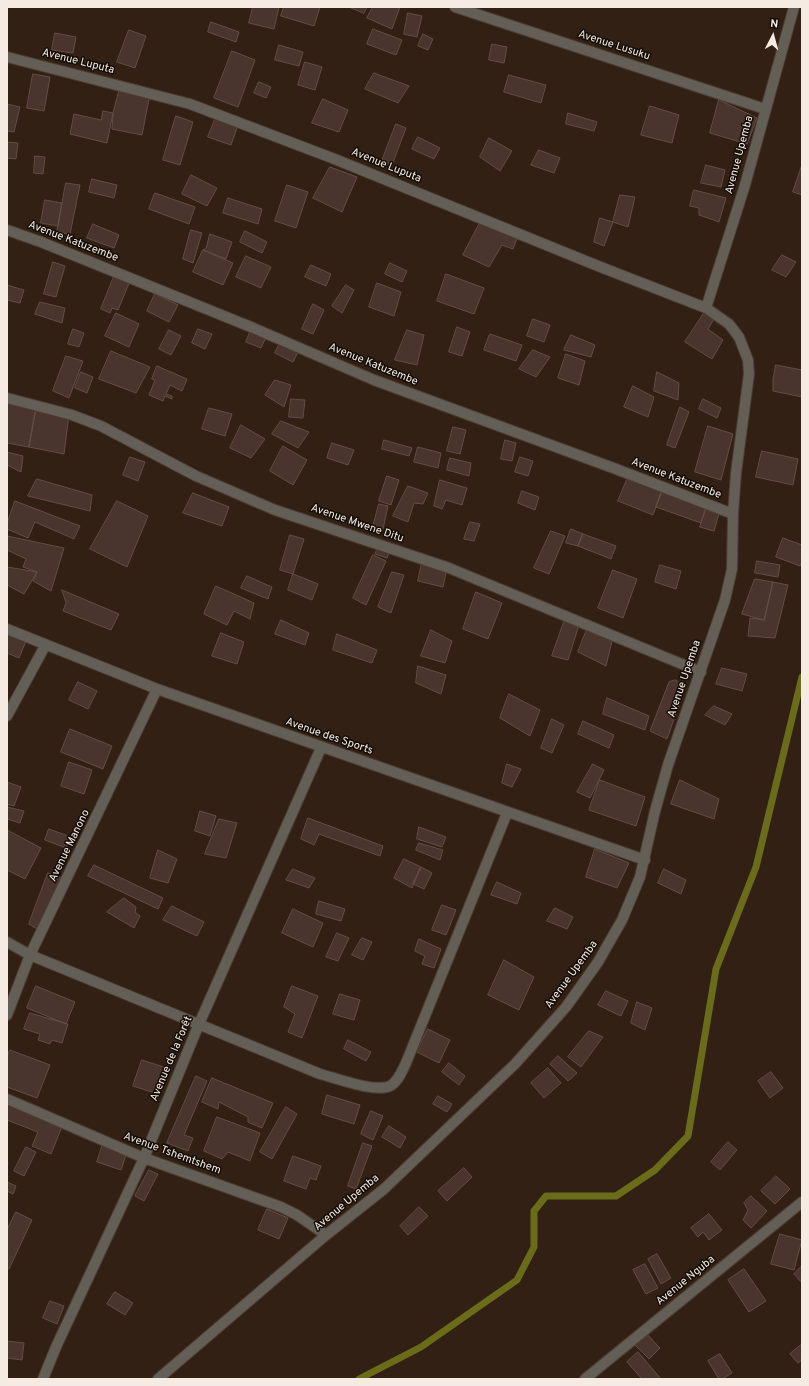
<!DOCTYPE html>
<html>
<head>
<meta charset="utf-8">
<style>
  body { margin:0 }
  #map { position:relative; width:809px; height:1386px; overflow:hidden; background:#312013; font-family:Overpass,sans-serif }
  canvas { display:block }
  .frame { position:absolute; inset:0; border:8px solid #f6ebe2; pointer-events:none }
  .north { position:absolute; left:753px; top:16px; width:40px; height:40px; -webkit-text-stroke:3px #130c07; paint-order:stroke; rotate:6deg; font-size:11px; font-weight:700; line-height:16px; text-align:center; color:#f6ebe2 }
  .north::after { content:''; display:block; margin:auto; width:14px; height:18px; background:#f6ebe2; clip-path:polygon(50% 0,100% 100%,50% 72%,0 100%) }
</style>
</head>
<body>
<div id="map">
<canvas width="809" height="1386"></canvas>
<div class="frame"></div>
<div class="north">N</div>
</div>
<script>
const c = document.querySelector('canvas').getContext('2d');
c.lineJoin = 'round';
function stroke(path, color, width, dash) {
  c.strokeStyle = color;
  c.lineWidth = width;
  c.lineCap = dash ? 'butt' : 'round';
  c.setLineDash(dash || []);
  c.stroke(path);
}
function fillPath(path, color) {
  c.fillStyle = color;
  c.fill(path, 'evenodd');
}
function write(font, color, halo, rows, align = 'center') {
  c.font = font + ' Overpass,sans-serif';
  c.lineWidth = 3;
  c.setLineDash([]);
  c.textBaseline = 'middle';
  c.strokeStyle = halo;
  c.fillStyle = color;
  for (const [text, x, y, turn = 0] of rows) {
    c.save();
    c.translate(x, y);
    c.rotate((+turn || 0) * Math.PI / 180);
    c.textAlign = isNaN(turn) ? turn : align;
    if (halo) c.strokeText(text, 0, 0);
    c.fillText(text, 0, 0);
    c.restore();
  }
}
const stream = new Path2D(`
  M359,1379L421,1347L517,1280L534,1247V1211L546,1196H616L655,1170L688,1136L716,969L756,867L802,677`);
const building = new Path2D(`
  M253,7H279L274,29L249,23Z
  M284,7H320L314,26L281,16Z
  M349,7H367L364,13Z
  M373,7H400L392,29L367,18Z
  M408,13L422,16L417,37L404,34Z
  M211,22L239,32L236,42L208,32Z
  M373,29L402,40L396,55L367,44Z
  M129,30L146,36L135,68L117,62Z
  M55,33L76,37L73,53L52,50Z
  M423,34L433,39L428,50L418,46Z
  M492,44L507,47L504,63L489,60Z
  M279,45L303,52L299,66L275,60Z
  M232,51L255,60L238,107L214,98Z
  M305,62L322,67L315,90L298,85Z
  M374,73L409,86L398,103L365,89Z
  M33,74L50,77L44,111L27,108Z
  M509,75L546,85L541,103L504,92Z
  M259,82L271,87L266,98L254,93Z
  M120,88L150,94L142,135L112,129L113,113Z
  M323,99L348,110L339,132L312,123Z
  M719,100L757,118L747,144L710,133Z
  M7,104L20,107L14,132L7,131Z
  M650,106L679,115L672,143L641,135Z
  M103,111L113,113L107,143L70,134L74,114L101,120Z
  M568,113L597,122L594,131L566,124Z
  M176,116L193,122L180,165L163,160Z
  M216,117L238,125L231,145L208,137Z
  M396,124L406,128L392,165L382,161Z
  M418,137L440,148L434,159L412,149Z
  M489,138L512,151L500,171L480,157Z
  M7,142L18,143L16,159L7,158Z
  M539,150L560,158L554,173L531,165Z
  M35,156L45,157L43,174L34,173Z
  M706,165L725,170L721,187L701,183Z
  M802,165V195L793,192Z
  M330,167L357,177L342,212L313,198Z
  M191,175L217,188L207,206L182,194Z
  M92,179L117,185L114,198L89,192Z
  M66,183L80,185L70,234L57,232Z
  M287,185L308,192L296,228L275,221Z
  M694,190L726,198L719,222L699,215V208L690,206Z
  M155,193L195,207L189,224L149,209Z
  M620,195L635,197L628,227L613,222Z
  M228,198L262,209L258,224L223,213Z
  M45,200L62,203L58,226L41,223Z
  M600,218L613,222L604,246L594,242Z
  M482,219L518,236L513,249L502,245L489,267L463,255Z
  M93,224L119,235L114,248L87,238Z
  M191,230L202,233L193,263L183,259Z
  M245,231L267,242L262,253L240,242Z
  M210,234L232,242L226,259L203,250L206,248Z
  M203,250L233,263L223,285L193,272Z
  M782,255L796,262L786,277L772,270Z
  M246,256L271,267L261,288L236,277Z
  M53,262L65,266L56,297L44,294Z
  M390,263L407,271L402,282L385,274Z
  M311,265L331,274L326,286L305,277Z
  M115,274L130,281L118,310L112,308L110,313L101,309Z
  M446,274L484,288L474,314L437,301Z
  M377,283L401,292L394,316L369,307Z
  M7,285L24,290L20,303L7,300Z
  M346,285L354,290L342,313L332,306Z
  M155,294L178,305L169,322L147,311Z
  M40,302L65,308L62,323L35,314Z
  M313,304L324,310L313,334L302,329Z
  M116,313L139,324L129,347L105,336Z
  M704,313L714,319L708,329L723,340L712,359L685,342Z
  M533,319L550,325L544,342L527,336Z
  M457,327L470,332L462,356L449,352Z
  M73,329L84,333L79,347L68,344Z
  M198,329L212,334L205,349L192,343Z
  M169,330L181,336L171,355L159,349Z
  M251,330L266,337L261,348L246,342Z
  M407,330L424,335L417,365L395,360Z
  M490,334L522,345L516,361L484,350Z
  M571,335L595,345L591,357L564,350Z
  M281,341L299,350L293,362L275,353Z
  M533,350L550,357L536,377L519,369Z
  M111,351L150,367L136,393L99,379Z
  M566,354L585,361L579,385L558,378Z
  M66,356L83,361L69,398L53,391Z
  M776,365L802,370V397L773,391V379Z
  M157,366L187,379L182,391L170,385L166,394L172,396V399L165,396L163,401L149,395L155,380L152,379Z
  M81,372L93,377L87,393L75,388Z
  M657,372L679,383L678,400L654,391Z
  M275,380L291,385L284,407L265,395Z
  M633,386L654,397L648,417L624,407Z
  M291,399L305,400L303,418L289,417Z
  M703,399L721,408L717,418L699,409Z
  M7,404L36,409L29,447L7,443Z
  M680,407L689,412L675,448L667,445Z
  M209,408L232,414L225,436L202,429Z
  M36,409L69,415L64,454L29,447Z
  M281,421L309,432L298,448L272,434Z
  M241,425L265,439L251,458L230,448Z
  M708,426L733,434L721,480L695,472Z
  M453,427L466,430L460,454L447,451Z
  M384,440L412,448L409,456L382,449Z
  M505,440L516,443L512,461L501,459Z
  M332,443L354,450L348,465L327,458Z
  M283,446L307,460L293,485L270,471Z
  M418,447L441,453L438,468L414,462Z
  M762,451L798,459L793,485L756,477Z
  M7,452L23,456L21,472L7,465Z
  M130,457L145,462L138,481L123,475Z
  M520,457L533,461L528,476L515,472Z
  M450,458L471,463L469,476L447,470Z
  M629,475L663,488L653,515L618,501Z
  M387,476L399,480L391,505L379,501Z
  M37,479L92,495L90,511L28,496Z
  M440,480L467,488L462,505L446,500L442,509L434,506Z
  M408,486L428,493L423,504L414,503L408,522L393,516Z
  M663,488L707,505L701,523L656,507Z
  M522,491L539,497L535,510L518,503Z
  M193,493L229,507L222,526L183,513Z
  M15,501L80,526L74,539L35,522L28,538L7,529V524Z
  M117,501L148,516L127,567L90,549Z
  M379,504L388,506L383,529L373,527Z
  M707,505L720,510L714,531L700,527Z
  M470,522L480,524L474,541L464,539Z
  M571,529L583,534L578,546L566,543Z
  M551,531L565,536L549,574L534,568Z
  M583,534L616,546L611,559L578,546Z
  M290,535L304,539L293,574L280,570Z
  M7,536L64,548L51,591L33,581L37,572L23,567L26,559L7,550Z
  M783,538L802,545V561L800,566L776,557Z
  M379,546L390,550L387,558L375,554Z
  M373,555L386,561L366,605L353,598Z
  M757,561L780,565L778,577L755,573Z
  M422,563L447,568L443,587L418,581Z
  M660,565L681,571L676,589L655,582Z
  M7,567L37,572L24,594L7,585Z
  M613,570L637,579L623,618L598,608Z
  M392,572L404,575L391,613L378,607Z
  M293,574L318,584L312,600L288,590Z
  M247,576L272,587L268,599L241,588Z
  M755,579L773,582L764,620L742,614Z
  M773,582L788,585L775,638L748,636L750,618L764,620Z
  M216,586L254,603L250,619L234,611L227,625L204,614Z
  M62,590L119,614L111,630L63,611L66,603Z
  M476,592L502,603L488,639L463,629Z
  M565,619L579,625L568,660L552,656Z
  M281,620L309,633L305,645L275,634Z
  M588,627L613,637L606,666L578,652Z
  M431,630L452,641L445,663L421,656Z
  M221,633L244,642L237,664L212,656Z
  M7,634L26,641L19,658L7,653Z
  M337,634L377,650L372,663L333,650Z
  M418,666L446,675L441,694L416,683Z
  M722,668L747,674L742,691L716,684Z
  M676,680L685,688L667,739L650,731L669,682Z
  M78,682L97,691L88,709L69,700Z
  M509,694L540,710L530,736L500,718Z
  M607,698L649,716L645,730L603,714Z
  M714,706L732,714L725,725L705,715Z
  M552,719L564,725L552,753L541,748Z
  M583,721L614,735L609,748L578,734Z
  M70,729L112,746L103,769L61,752Z
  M69,762L92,770L84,794L61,786Z
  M507,764L521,769L512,787L502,783Z
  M593,764L604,770L590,798L577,792Z
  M600,780L645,797L636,826L589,810Z
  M680,780L719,799L714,819L671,804Z
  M7,782L21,787L14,806L7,804Z
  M7,807L24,811L20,823L7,819Z
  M200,811L216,816L210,836L195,831Z
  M308,818L383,846L380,856L319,834L314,845L301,839Z
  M219,819L237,823L226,858L205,854Z
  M419,827L446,837L442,847L417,839Z
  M49,829L71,837L66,848L45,840Z
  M7,830L41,848L25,879L7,870Z
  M419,843L443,850L440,860L416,850Z
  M595,849L629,863L617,888L586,877Z
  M158,850L177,859L168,883L150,878Z
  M404,859L421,867L412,888L394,878Z
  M94,865L163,898L158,909L88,876Z
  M421,867L432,873L424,889L413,884Z
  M293,869L315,878L309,888L286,880Z
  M664,869L686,880L681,894L658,883Z
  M48,873L61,878L37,929L29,924Z
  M497,882L521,893L517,904L491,895Z
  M124,898L136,907L135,912L140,916L134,928L107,912Z
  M319,901L345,909L341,921L316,914Z
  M442,905L456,910L446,935L432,930Z
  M172,906L204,922L197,936L163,920Z
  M555,908L573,917L567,929L547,921Z
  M293,909L323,923L313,947L282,933Z
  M337,933L349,938L338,961L326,957Z
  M362,938L372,942L363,960L352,955Z
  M419,939L441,949L434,968L422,964L425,956L415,951Z
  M504,960L534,977L519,1010L488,995Z
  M36,986L75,1002L66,1024L27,1008Z
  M292,986L318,996L302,1038L288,1032L295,1014L284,1007Z
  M606,991L628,1001L621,1016L598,1005Z
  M340,994L360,1000L354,1020L333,1014Z
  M637,1002L652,1008L645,1030L631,1023Z
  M30,1013L68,1024L62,1043L52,1040L50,1044L38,1040L40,1034L24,1029Z
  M428,1029L450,1040L439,1063L417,1052Z
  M589,1031L603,1037L581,1067L568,1057Z
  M348,1040L371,1052L366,1061L344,1049Z
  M10,1050L50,1065L37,1098L7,1087V1058Z
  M558,1056L577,1073L568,1081L550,1064Z
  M142,1060L167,1068L158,1094L133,1086Z
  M449,1063L465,1076L459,1085L442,1072Z
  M548,1068L561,1083L544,1098L531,1083Z
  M771,1072L783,1088L770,1098L758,1081Z
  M196,1076L207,1081L184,1135L193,1138L188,1151L167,1143Z
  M212,1078L273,1103L262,1128L248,1122V1117L219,1102L218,1109L202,1102Z
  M327,1095L360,1105L354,1124L322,1114Z
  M438,1096L452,1104L447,1112L433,1104Z
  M7,1101L63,1124L51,1154L32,1146L38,1132L7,1120Z
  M286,1107L297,1114L272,1159L260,1152Z
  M371,1111L383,1116L373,1140L361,1134Z
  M217,1117L260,1133L250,1161L228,1152L222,1159L204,1151Z
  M389,1126L406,1137L400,1148L382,1137Z
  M728,1142L737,1150L720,1170L711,1162Z
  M363,1143L372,1146L356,1189L348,1186Z
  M103,1144L127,1152L121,1170L97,1162Z
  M26,1147L36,1152L24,1176L14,1171Z
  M293,1156L321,1166L316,1180L310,1178L306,1189L284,1181Z
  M464,1168L472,1177L447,1201L438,1191Z
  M149,1170L158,1174L144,1201L135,1196Z
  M776,1176L790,1189L775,1204L761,1191Z
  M7,1182L16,1186L13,1194L7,1191Z
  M751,1196L767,1211L751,1228L743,1220L748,1210L744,1203Z
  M419,1207L428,1216L408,1235L400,1226Z
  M267,1209L288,1218L279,1239L258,1230Z
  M16,1212L32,1220L9,1269L7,1268V1230Z
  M709,1214L722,1230L709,1240L703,1232L698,1237L691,1228Z
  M780,1234L802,1240L794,1270L771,1264Z
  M657,1254L671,1278L661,1284L648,1259Z
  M645,1264L658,1288L646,1294L633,1270Z
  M802,1266V1283L794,1274Z
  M744,1269L766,1301L749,1312L728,1280Z
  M115,1292L133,1303L125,1315L107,1304Z
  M50,1301L64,1306L57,1324L43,1318Z
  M645,1332L660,1348L649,1359L633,1343Z
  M7,1341L24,1343L22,1360L7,1358Z
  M802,1344V1360L798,1363L790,1354Z
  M638,1352L661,1379H642L627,1362Z
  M720,1354L732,1373L722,1379H719L708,1361Z`);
const minor = new Path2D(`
  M455,7L765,109
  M7,57L190,104L332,158L598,266L706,308L729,324L739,337L748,360L749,374L736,473L733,514L732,569L725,600L668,765L655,811L640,877L622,920L598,962L566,1007L515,1064L384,1189L326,1235L158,1379
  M7,230L41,242L251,327L374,380L616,469L733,514
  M706,308L745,185L794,7
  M7,398L72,415L101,426L196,476L275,510L449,568L701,672
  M7,629L157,689L645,860
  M7,716L45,646
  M7,942L30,955L320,1074C336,1078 375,1093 390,1086C398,1082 402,1071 406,1063L507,813
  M7,1015L30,955L157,689
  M7,1099L144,1158L281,1207L297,1215L326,1235
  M43,1379L56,1347L144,1158L199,1024L321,748
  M585,1379L802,1202`);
const streetNames = [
  ["Avenue Lusuku",614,46,18],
  ["Avenue Luputa",78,62,14],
  ["Avenue Upemba",740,155,-75],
  ["Avenue Luputa",386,166,22],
  ["Avenue Katuzembe",73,242,21],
  ["Avenue Katuzembe",373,365,22],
  ["Avenue Katuzembe",676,479,21],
  ["Avenue Mwene Ditu",357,524,19],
  ["Avenue Upemba",685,679,-71],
  ["Avenue des Sports",329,737,19],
  ["Avenue Manono",70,846,-64],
  ["Avenue Upemba",572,975,-54],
  ["Avenue de la Forêt",172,1059,-67],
  ["Avenue Tshemtshem",172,1154,20],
  ["Avenue Upemba",347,1203,-40],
  ["Avenue Nguba",686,1281,-39]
];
stroke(stream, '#6b6c19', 7);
fillPath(building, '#4a342e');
stroke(building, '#654d47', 1);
stroke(minor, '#4d3c30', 12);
stroke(minor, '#635f56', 10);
write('11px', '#f6ebe2', '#130c07', streetNames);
</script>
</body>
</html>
